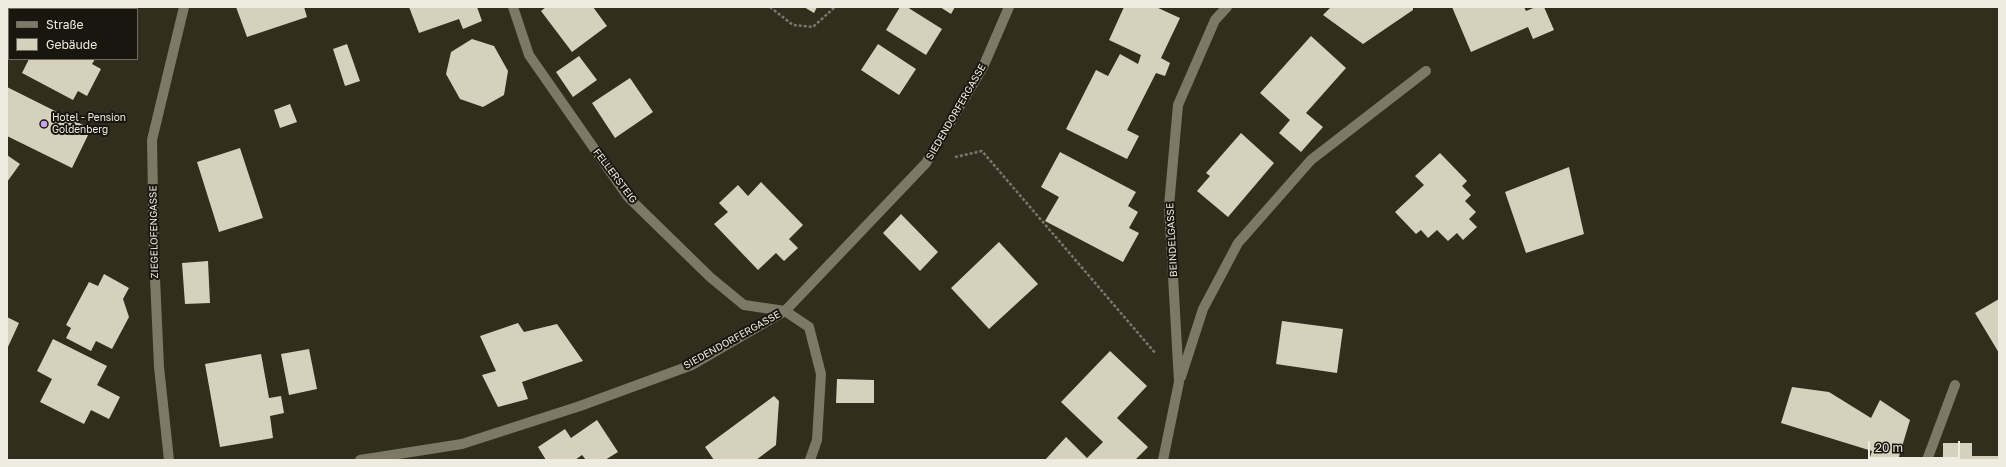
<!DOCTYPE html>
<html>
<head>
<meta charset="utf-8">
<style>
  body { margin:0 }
  #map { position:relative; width:2006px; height:467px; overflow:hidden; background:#322e1d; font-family:"Golos Text",sans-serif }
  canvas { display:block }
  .frame { position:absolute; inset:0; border:8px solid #eeebe0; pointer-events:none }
  .legend { position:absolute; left:8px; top:8px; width:130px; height:52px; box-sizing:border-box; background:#18160f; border:1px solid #6e6b63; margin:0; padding:5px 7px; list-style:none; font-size:12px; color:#eeebe0 }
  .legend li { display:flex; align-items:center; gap:8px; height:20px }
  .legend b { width:20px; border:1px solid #6e6b63 }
  .scale { position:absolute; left:1868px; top:441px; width:92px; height:18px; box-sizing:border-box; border:2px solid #eeebe0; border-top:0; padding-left:5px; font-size:12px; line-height:14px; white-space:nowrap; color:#eeebe0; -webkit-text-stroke:3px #18160f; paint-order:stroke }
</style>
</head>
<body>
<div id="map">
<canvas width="2006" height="467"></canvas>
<div class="frame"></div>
<ul class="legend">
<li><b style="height:5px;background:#7e7966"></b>Straße</li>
<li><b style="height:11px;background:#d6d1bc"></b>Gebäude</li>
</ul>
<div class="scale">20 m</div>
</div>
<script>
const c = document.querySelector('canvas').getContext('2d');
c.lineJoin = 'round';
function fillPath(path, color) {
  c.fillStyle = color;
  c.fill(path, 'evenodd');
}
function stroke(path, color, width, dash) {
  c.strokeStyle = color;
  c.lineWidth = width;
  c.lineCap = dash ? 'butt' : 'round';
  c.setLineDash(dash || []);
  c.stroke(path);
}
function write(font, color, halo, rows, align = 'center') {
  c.font = font + ' "Golos Text",sans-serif';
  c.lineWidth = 4;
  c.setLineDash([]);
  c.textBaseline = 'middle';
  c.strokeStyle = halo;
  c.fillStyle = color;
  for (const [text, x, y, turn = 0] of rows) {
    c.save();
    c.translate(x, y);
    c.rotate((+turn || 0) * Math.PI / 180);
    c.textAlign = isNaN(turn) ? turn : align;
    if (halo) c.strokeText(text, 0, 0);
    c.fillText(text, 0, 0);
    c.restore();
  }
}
const building = new Path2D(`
  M63,7H117L116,9H62Z
  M236,7H304L307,17L247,37Z
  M409,7H477L482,21L463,29L459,19L419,33Z
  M546,7H593L607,26L572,52L541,11Z
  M804,7H817L814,13Z
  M900,7H907L942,29L926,55L886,30Z
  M940,7H955L951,14Z
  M1124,7H1156L1180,18L1161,58L1170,63L1165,76L1156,73L1127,130L1139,136L1127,159L1066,129L1096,70L1108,76L1120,54L1138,64L1141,55L1109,40Z
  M1331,7H1413V10L1363,44L1323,15Z
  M1452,7H1524L1526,11L1536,7H1544L1554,30L1533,39L1528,27L1471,52Z
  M1311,36L1346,68L1306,113L1323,127L1301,152L1279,133L1290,120L1260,93Z
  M472,39L494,46L508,71L504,95L483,107L460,99L446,74L451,52Z
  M347,44L360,81L345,86L333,49Z
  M878,44L916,69L899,95L861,70Z
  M579,56L597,80L573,97L556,72Z
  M29,59H95L92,64L101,69L87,96L78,91L73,100L22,73Z
  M630,78L653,112L615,138L592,103Z
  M7,87L91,129L72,168L7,136Z
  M290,104L297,122L280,128L274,110Z
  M1241,133L1274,163L1228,217L1197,191L1210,176L1206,173Z
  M240,148L263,218L219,232L197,162Z
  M1060,152L1136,192L1128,206L1138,212L1129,228L1139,233L1123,262L1045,221L1059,197L1041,187Z
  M1440,153L1467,181L1462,186L1471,195L1465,201L1476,212L1469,219L1477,227L1463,240L1457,233L1448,241L1437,230L1428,238L1421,230L1416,234L1395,212L1424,185L1415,176Z
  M7,155L20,164L7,182Z
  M1569,167L1584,234L1526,253L1505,192Z
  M761,182L803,225L789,239L798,248L784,261L776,253L758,270L714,224L728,212L719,203L738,185L748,196Z
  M901,214L938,252L920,271L883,233Z
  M999,242L1038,284L989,329L951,288Z
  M208,261L210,303L185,304L182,263Z
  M104,274L129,288L123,299L129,317L112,349L96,341L91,351L66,338L71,328L66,325L89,282L98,286Z
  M1999,299V353L1975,313Z
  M7,317L19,323L7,349Z
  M1282,321L1343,329L1337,373L1276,364Z
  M518,323L524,332L557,324L583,361L522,382L528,399L498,407L482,375L496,371L480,336Z
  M53,339L107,366L97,385L120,397L109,419L91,410L84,424L40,402L52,379L37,371Z
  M309,349L317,389L289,395L281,354Z
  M1110,351L1147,386L1117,418L1148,447L1135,460H1045L1066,437L1087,458L1103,442L1061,402Z
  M261,354L269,398L281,396L284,413L270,416L273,438L220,447L205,364Z
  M837,379L874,380V403H836Z
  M1792,387L1829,392L1871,418L1880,400L1910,420L1898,460H1869L1872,451L1781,423Z
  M774,396L779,401L776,445L756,460H714L705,447Z
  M597,420L618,452L605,460H586L582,455L575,460H546L538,447L565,429L571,438Z
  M1943,443H1972V456H1999V460H1943Z`);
const path = new Path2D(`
  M770,7L793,25L813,27L835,7
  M955,157L982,151L1156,354`);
const minor = new Path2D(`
  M513,7L529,55L628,197L710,277L744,305L785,311L809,327L821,374L817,440L810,460
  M1181,377L1203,309L1238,243L1311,160L1426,71
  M169,460L159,367L154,256L152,140L184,7
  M360,460L462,444L580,406L692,365L785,311L926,163L983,67L1009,7
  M1163,460L1179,382L1169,206L1178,105L1215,20L1227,7
  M1927,460L1955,385`);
const markers = [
  [44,124,4,"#c9a5ee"]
];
const streetNames = [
  ["SIEDENDORFERGASSE",956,112,-60],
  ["FELLERSTEIG",615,176,53],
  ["ZIEGELOFENGASSE",154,232,-91],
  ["BEINDELGASSE",1172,240,-93],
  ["SIEDENDORFERGASSE",732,340,-29]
];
const poiNames = [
  ["Hotel - Pension",52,118],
  ["Goldenberg",52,130]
];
fillPath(building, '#d6d1bc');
stroke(path, '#7b7769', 2.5, [3, 2]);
stroke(minor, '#7e7966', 10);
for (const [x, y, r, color] of markers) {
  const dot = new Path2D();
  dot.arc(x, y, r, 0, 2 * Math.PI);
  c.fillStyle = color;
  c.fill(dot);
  stroke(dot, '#18160f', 1.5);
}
write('10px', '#eeebe0', '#18160f', streetNames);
write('10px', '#eeebe0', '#18160f', poiNames, 'left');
</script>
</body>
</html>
